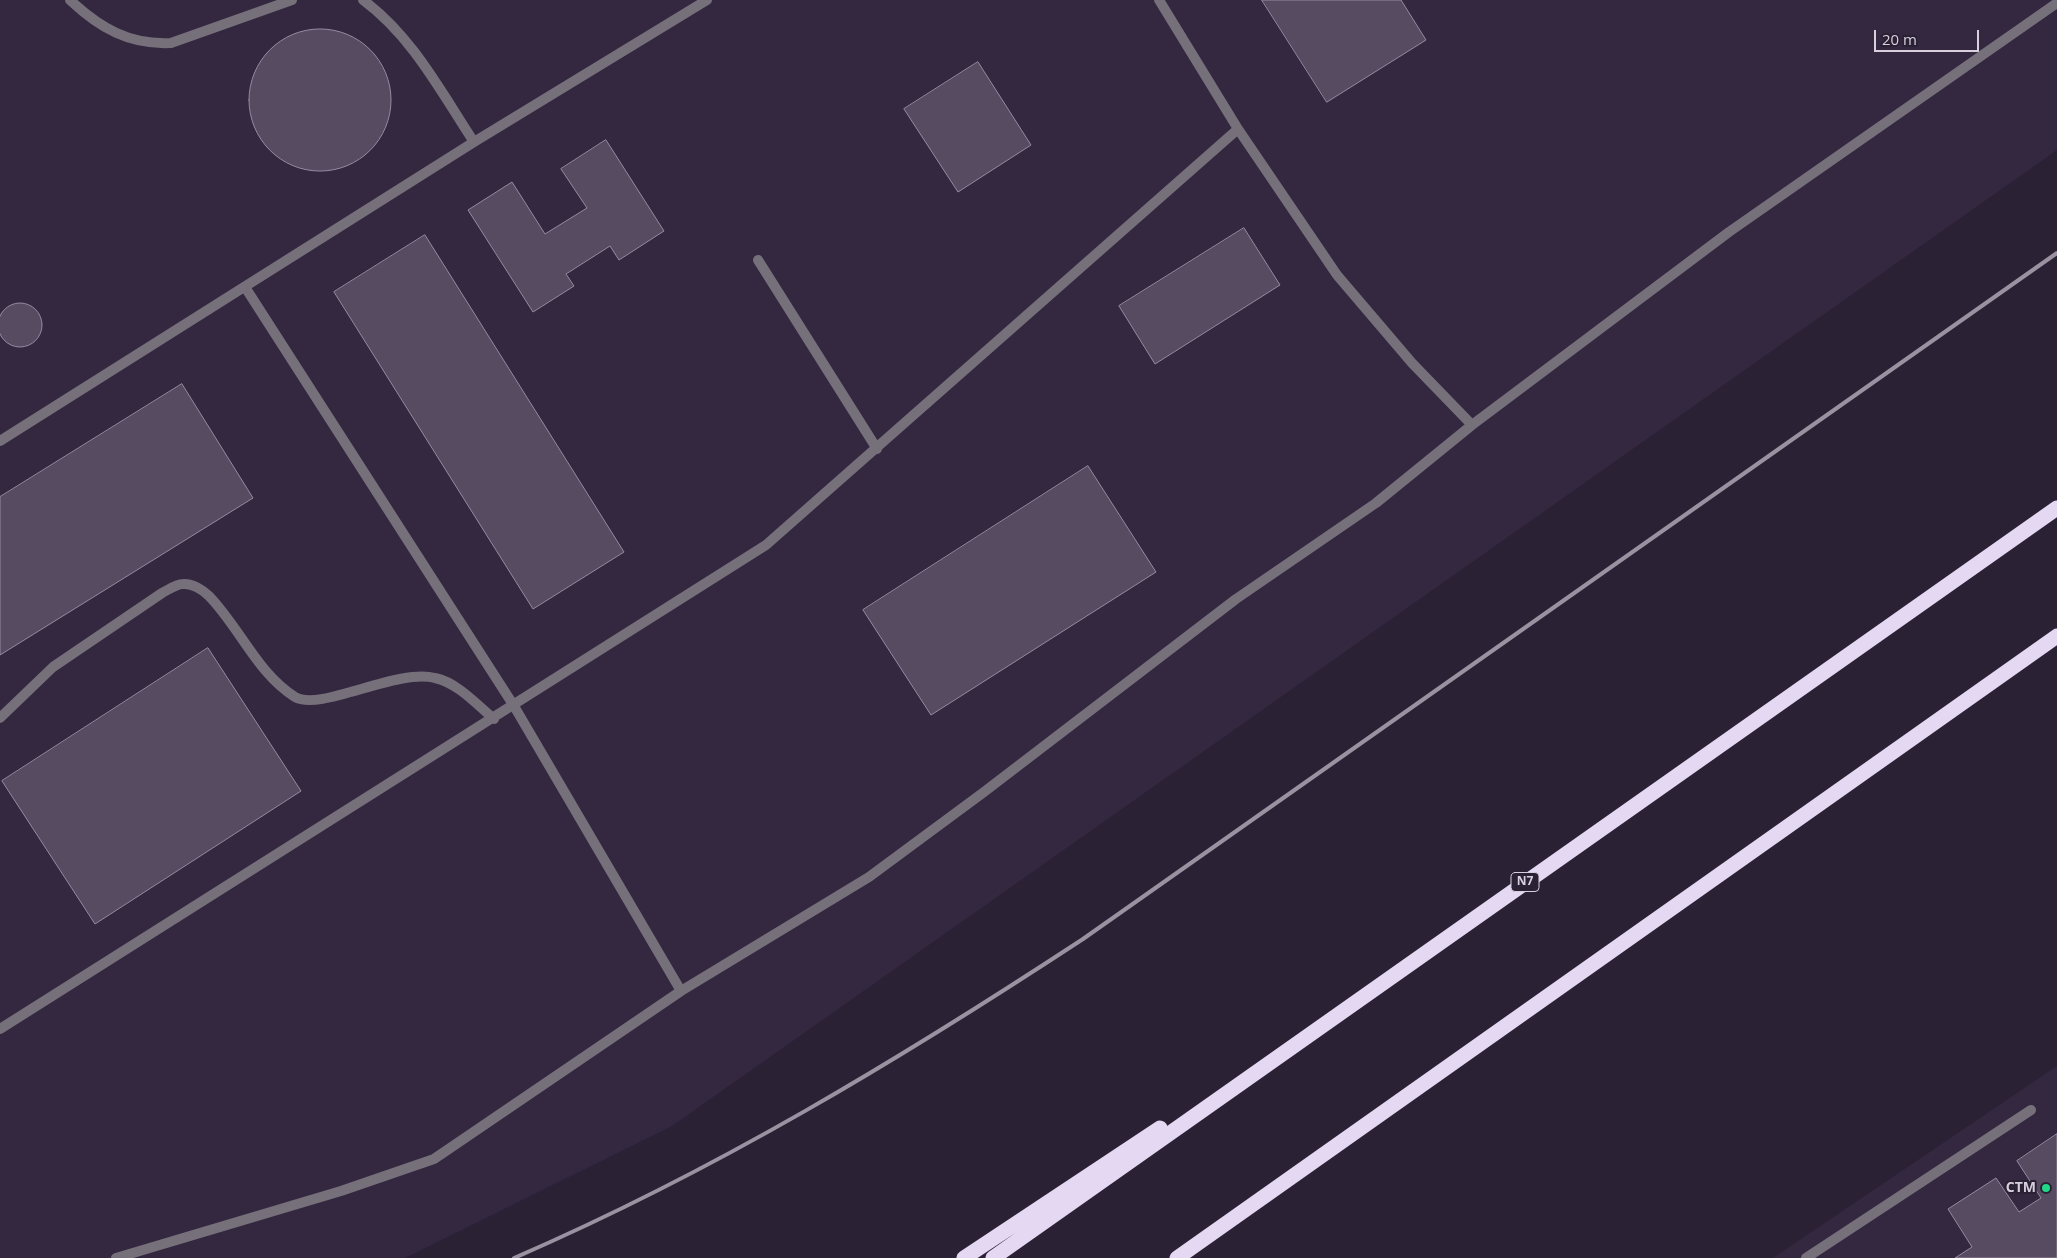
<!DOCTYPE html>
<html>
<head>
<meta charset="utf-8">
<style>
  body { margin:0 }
  #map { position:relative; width:2057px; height:1258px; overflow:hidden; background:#2b2134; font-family:"Open Sans",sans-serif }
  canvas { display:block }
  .scale { position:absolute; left:1874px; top:30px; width:105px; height:22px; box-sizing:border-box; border:2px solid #d6cfdd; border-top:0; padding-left:6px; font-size:15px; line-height:18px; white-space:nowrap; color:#d6cfdd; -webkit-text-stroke:4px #2b2134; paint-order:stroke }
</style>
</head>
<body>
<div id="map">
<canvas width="2057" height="1258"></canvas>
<div class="scale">20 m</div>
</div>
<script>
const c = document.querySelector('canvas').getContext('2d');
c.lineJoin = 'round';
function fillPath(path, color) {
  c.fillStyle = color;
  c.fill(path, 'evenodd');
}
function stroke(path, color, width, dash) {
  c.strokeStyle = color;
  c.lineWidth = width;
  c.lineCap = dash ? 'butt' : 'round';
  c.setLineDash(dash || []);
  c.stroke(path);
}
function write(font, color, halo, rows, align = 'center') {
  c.font = font + ' "Open Sans",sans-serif';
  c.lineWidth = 4;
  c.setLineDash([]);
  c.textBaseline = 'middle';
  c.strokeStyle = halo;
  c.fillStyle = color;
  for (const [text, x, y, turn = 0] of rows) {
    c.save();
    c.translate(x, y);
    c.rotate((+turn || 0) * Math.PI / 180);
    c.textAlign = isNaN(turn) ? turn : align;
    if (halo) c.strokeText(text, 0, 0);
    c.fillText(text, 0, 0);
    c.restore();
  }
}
const built = new Path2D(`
  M0,0H2057V150L672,1126L405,1258H0Z
  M2057,1066V1258H1773Z`);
const building = new Path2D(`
  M1262,0H1401L1426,40L1327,102Z
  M249 100a71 71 0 1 1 142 0a71 71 0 1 1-142 0Z
  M978,62L1031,145L958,192L904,109Z
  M606,140L664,231L619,260L610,246L566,274L574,286L533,312L468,210L512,182L545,234L587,208L561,169Z
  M1244,228L1280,285L1155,364L1119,306Z
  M425,235L624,552L533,609L334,292Z
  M-2 325a22 22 0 1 1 44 0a22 22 0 1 1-44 0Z
  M182,384L253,498L0,655V497Z
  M1088,466L1156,572L931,715L863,610Z
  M208,648L301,791L95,924L2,781Z
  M2057,1134V1258H1955L1972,1247L1948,1209L1996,1178L2019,1212L2041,1198L2017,1161Z`);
const lane = new Path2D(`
  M70,0C100,28 129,45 171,43L292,0
  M363,0C412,36 441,92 474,142
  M1159,0L1238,129L1337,275L1412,363L1472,425L1729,232L2057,3
  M758,260L877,449
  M245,287L514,706L681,991
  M0,441L474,142L707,0
  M0,718L53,667L162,593C168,590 176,584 183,584C192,583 203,590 209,596C240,628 257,673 295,697C320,712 397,668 435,678C458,683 476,704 494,719
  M0,1029L766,545L1238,129
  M116,1258L341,1191L434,1159L681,991L869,877L984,792L1236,599L1376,503L1472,425
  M1806,1258L2031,1110`);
const highway = new Path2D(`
  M964,1258L1160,1128
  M993,1258L2057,508
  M1177,1258L2057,636`);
const rail = new Path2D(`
  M514,1258C715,1171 900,1059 1083,939L2057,253`);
const markers = [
  [2046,1188,5,"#20d887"]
];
const shields = [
  [1525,882,28]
];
const shieldNames = [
  ["N7",1525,882]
];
const poiNames = [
  ["CTM",2036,1188]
];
fillPath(built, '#342740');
fillPath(building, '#564b61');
stroke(building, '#968aa3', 1);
stroke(lane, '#75707a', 10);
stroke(highway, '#e4d8f2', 15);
stroke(rail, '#9a91a1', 4);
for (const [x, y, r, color] of markers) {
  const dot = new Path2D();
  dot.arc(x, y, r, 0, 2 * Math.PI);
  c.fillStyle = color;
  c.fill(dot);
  stroke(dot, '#2b2134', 2);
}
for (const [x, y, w] of shields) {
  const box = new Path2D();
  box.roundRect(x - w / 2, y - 9.5, w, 19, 4);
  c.fillStyle = '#2b2134';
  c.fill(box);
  stroke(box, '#d6cfdd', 1);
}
write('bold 12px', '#d6cfdd', null, shieldNames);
write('bold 14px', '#d6cfdd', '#2b2134', poiNames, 'right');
</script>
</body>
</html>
